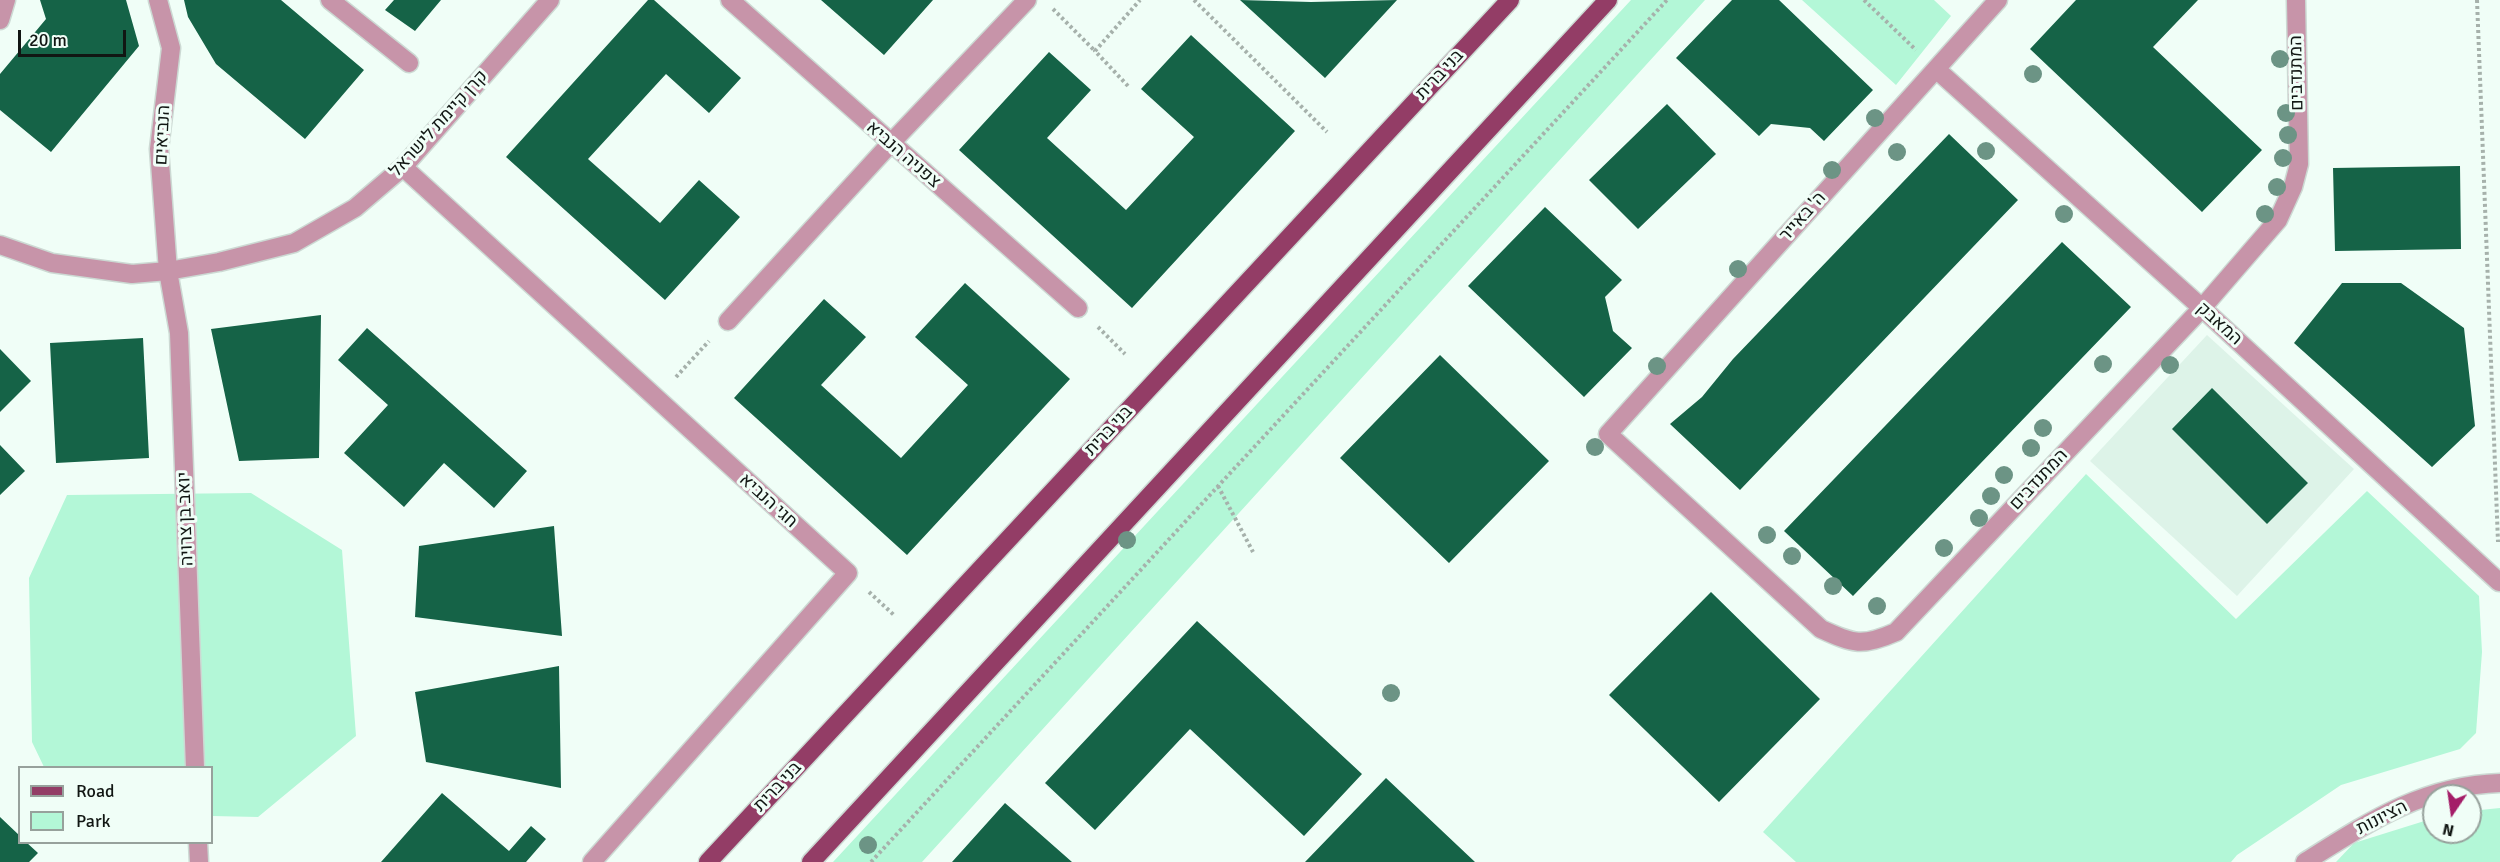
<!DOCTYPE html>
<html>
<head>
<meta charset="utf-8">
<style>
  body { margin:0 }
  #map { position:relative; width:2500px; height:862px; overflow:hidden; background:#f0fef7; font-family:Signika,sans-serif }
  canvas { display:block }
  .legend { position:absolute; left:18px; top:766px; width:195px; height:78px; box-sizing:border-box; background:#f0fef7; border:2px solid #97a19c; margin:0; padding:8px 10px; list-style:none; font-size:18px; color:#111613 }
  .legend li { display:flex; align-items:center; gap:12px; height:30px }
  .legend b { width:30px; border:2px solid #97a19c }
  .north { position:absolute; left:2422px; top:784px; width:60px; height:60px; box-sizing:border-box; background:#f0fef7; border:2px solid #97a19c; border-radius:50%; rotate:193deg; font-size:16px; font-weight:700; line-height:24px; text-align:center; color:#111613 }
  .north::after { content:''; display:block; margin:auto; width:21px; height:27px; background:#a41d68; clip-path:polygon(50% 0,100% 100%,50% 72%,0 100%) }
  .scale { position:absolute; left:18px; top:30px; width:108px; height:27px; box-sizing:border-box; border:3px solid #111613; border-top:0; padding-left:8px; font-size:18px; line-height:21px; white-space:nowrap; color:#111613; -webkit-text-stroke:4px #f0fef7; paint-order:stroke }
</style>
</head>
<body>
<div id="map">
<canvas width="2500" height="862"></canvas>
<ul class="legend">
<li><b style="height:8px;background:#933d66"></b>Road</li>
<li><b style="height:16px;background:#b3f7d7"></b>Park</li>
</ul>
<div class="north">N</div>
<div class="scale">20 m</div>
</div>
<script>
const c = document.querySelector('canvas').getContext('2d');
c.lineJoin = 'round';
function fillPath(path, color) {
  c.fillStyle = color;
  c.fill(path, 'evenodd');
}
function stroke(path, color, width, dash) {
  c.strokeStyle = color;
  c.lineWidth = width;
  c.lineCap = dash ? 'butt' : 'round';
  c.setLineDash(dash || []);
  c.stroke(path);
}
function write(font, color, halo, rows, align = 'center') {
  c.font = font + ' Signika,Heebo,sans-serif';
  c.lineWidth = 6;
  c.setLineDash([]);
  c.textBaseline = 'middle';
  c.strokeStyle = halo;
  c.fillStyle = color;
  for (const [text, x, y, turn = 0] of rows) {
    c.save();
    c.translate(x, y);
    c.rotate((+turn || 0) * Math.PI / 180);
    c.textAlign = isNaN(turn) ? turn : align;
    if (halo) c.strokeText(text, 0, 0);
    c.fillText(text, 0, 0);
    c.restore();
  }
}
const built = new Path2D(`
  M2207,335L2354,469L2237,596L2090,461Z`);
const green = new Path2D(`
  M1631,0H1705L922,862H833Z
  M1802,0H1934L1951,16L1896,85Z
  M2086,474L2236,619L2367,491L2479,596L2482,652L2476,733L2460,749L2341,785L2237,855L2231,862H1796L1763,832Z
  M251,493L342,550L356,736L258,817L212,816V768L44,767L32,742L29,578L67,495Z
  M2500,808V862H2336L2354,843L2434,818V832H2470V811Z`);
const building = new Path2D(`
  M40,0H126L139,46L51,152L0,110V74L46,19Z
  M184,0H281L364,70L305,139L216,64L188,17Z
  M394,0H441L415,31L385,10Z
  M648,0H654L741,78L709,113L666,74L588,159L660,223L699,180L740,217L665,300L506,157Z
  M821,0H933L884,55Z
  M1240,0L1311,2L1397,0L1325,78Z
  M1732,0H1779L1873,90L1824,141L1810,128L1771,124L1759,136L1676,58Z
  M2076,0H2198L2153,47L2262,150L2202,212L2030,49Z
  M1191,35L1295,131L1132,308L959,150L1049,52L1091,90L1047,138L1126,210L1194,137L1141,89Z
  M1667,104L1716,154L1638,229L1589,180Z
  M1949,134L2018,200L1740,490L1670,424L1702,397L1733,359Z
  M2460,166L2461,249L2335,251L2333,168Z
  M1545,207L1622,280L1605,297L1613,331L1632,348L1584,397L1468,286Z
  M2062,242L2131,307L1853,596L1784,531Z
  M965,283L1070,379L907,555L734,398L824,299L866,337L821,385L901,458L968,385L915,337Z
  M2342,283H2401L2464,328L2475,426L2432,467L2294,343Z
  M321,315L319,458L239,461L211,329Z
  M367,328L527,471L494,508L444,463L404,507L344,453L388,405L338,360Z
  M143,338L149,458L56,463L50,343Z
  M0,349L31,381L0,412Z
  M1440,355L1549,461L1449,563L1340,458Z
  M2212,388L2308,483L2267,524L2172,429Z
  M0,445L25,471L0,495Z
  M554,526L562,636L415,617L419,546Z
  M1711,592L1820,699L1719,802L1609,695Z
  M1197,621L1362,774L1304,836L1190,729L1095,830L1045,783Z
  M559,666L561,788L426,762L415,692Z
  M1386,778L1475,862H1305Z
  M442,793L509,851L531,826L546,839L526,862H381Z
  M1005,803L1072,862H952Z
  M0,817L20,836V842H26L38,853L29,862H0Z`);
const path = new Path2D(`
  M1194,0L1327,132
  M1864,0L1916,50
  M2477,0L2498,542
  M1053,9L1095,51
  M1128,86L1095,51L1140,0
  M1098,327L1125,354
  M676,377L709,341
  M1218,486L1253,552
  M869,592L895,616
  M871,862L1667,0`);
const minor = new Path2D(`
  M158,0L171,48L159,149L168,271L179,333L195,768
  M330,0L409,63
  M730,0L1078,308
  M1998,0L1608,434L1821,629C1854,644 1862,647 1896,632L2202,308L2278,220L2293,187L2299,164L2296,0
  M0,20L6,0
  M1936,69L2202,308L2499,582
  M403,167L848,573L592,862
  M0,245L52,263L132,274L168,271L219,262L294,243L355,208L403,167L550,0
  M728,321L890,144L1027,0
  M198,842L199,862
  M2305,862C2367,823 2423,785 2500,783`);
const major = new Path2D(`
  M708,862L1510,0
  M811,862L1608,0`);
const trees = [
  [2280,59],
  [2033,74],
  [2286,113],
  [1875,118],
  [2288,135],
  [1986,151],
  [1897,152],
  [2283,158],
  [1832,170],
  [2277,187],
  [2064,214],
  [2265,214],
  [1738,269],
  [2103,364],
  [2170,365],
  [1657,366],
  [2043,428],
  [1595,447],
  [2031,448],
  [2004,475],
  [1991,496],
  [1979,518],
  [1767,535],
  [1127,540],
  [1944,548],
  [1792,556],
  [1833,586],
  [1877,606],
  [1391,693],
  [868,845]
];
const streetNames = [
  ["המתנדבים",2297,73,-91],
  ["בני ברית",1440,75,-47],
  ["קרן קיימת לישראל",439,124,-48],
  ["הנביאים",163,135,-87],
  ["צפניה הנביא",903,155,41],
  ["ה' באייר",1803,217,-48],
  ["המאבק",2219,324,42],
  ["בני ברית",1109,431,-47],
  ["המתנדבים",2039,480,-47],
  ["חגי הנביא",768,501,42],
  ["יואב בן צרויה",186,519,-92],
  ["בני ברית",778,787,-47],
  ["הציונות",2382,818,-27]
];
fillPath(built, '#ddf3e8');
fillPath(green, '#b3f7d7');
fillPath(building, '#156347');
stroke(minor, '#ccd9d3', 21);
stroke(major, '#ccd9d3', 21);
stroke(path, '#a6b1ab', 4, [3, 3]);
stroke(minor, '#c794a9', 18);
stroke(major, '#933d66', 18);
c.fillStyle = '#6c9485';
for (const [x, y] of trees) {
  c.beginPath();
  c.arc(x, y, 9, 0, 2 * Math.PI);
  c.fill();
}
write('18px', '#111613', '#f0fef7', streetNames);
</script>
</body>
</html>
